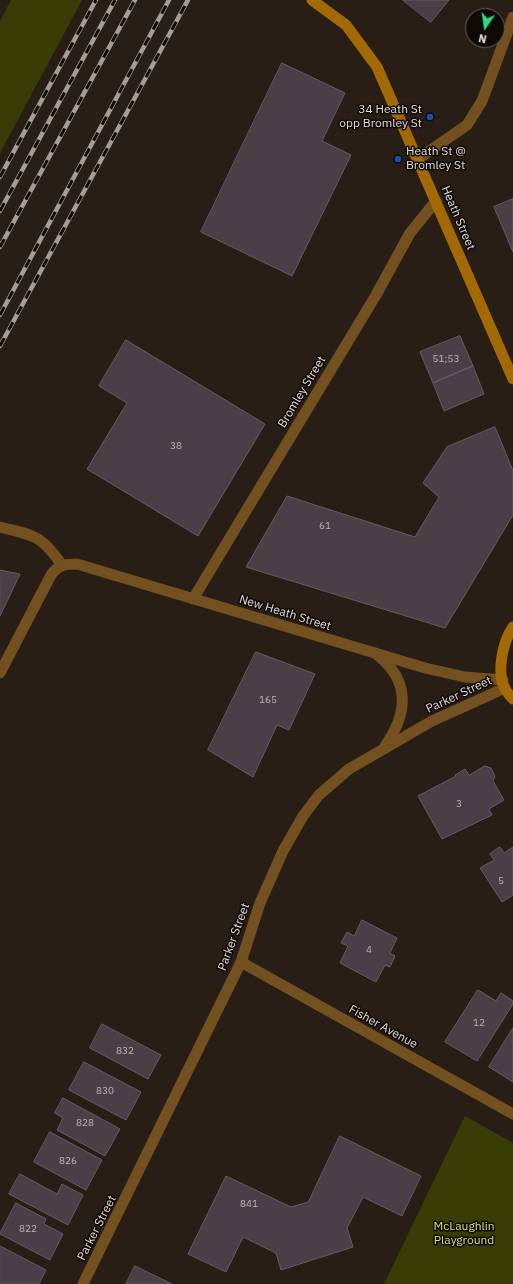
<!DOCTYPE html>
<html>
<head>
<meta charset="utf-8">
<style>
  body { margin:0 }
  #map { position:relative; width:513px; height:1284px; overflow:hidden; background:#291e16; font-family:"IBM Plex Sans",sans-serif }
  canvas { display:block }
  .north { position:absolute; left:465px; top:8px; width:40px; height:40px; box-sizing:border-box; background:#0e0906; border:1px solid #645e5a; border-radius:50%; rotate:193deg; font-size:11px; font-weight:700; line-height:16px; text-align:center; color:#e6ded9 }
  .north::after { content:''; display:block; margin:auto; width:14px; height:18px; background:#2cd884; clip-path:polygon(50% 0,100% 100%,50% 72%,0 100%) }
</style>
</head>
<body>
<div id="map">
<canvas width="513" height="1284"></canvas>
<div class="north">N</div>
</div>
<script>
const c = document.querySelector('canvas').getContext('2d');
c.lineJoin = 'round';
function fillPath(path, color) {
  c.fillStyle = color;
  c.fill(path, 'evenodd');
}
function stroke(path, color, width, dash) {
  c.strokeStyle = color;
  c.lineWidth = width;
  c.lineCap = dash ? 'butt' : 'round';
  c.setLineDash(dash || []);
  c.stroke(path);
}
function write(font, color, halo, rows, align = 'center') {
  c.font = font + ' "IBM Plex Sans",sans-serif';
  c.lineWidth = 3;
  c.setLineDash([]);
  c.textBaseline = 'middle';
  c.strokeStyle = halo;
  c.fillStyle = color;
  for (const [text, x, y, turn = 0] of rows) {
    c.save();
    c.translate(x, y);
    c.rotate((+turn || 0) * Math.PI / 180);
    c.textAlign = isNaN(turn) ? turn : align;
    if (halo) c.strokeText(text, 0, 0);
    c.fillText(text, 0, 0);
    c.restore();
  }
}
const green = new Path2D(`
  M11,0H82L0,153V21Z
  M465,1116L513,1143V1284H384Z`);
const building = new Path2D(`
  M403,0H449L431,22Z
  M282,63L345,93L322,141L351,155L292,276L201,232Z
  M513,199V252L494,207Z
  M460,336L473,366L433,383L420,352Z
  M126,340L265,424L198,536L87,469L127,403L99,386Z
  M473,366L484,394L444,411L433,383Z
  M495,427L513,471V515L445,628L246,567L287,496L415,537L439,497L423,483L447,447Z
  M0,570L20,574L0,616Z
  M256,652L315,674L289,730L277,725L253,777L208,750Z
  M485,766L491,768L495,776L493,781L504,800L489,809L492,815L442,839L418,796L456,776L455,775L465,769L469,775Z
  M500,847L504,853L513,847V895L502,902L480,868L494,860L490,854Z
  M362,920L397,938L390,953L395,956L390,967L385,965L376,982L340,963L348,946L341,943L347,932L354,936Z
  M478,990L496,1001L501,993L513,1001V1004L477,1061L445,1042Z
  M102,1024L161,1055L148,1079L90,1048Z
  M513,1028V1082L489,1067Z
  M84,1062L141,1092L126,1120L69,1090Z
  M63,1098L120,1129L105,1156L57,1130L63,1118L55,1113Z
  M50,1132L102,1160L86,1190L34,1162Z
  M340,1136L421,1176L402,1216L363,1197L347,1228L353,1247L281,1270L276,1253L243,1237L226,1272L188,1254L226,1176L291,1207L308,1202Z
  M20,1174L57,1194L62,1184L83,1195L68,1225L9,1194Z
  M16,1203L46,1219L44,1224L63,1234L50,1260L0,1234Z
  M0,1246L46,1270L39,1284H0Z
  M135,1266L172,1284H126Z`);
const service = new Path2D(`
  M418,159L467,125L482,101L513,17
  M0,527C35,536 40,534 62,565`);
const minor = new Path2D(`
  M193,599L376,295L410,233L436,201
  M0,673L51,575C58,565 65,564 77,564L425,668L465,677L503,680
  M241,962L513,1114`);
const tertiary = new Path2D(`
  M375,653C410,679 409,712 385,746
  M83,1284L241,962L260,903L283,851L303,816L319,795L349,769L432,721L505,688`);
const secondary = new Path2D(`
  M312,0L346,25L377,67L513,379
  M513,627C503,641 496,672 505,689C507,692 510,696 513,699`);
const rail = new Path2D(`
  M0,177L96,0
  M0,211L115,0
  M0,247L135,0
  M0,315L169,0
  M0,346L188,0`);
const markers = [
  [430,117,4,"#1a4fb4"],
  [398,159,4,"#1a4fb4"]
];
const numberNames = [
  ["51;53",446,359],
  ["38",176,446],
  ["61",325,526],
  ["165",268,700],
  ["3",459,804],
  ["5",501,881],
  ["4",369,950],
  ["12",479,1023],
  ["832",125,1051],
  ["830",105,1091],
  ["828",85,1123],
  ["826",68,1161],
  ["841",249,1204],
  ["822",28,1229]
];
const poiNames = [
  ["34 Heath St",422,110],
  ["opp Bromley St",422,124],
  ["Heath St @",406,152,"left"],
  ["Bromley St",406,166,"left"]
];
const streetNames = [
  ["Heath Street",458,218,67],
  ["Bromley Street",302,392,-59],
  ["New Heath Street",285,613,17],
  ["Parker Street",459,695,-25],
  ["Parker Street",234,937,-70],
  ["Fisher Avenue",383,1027,29],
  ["Parker Street",97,1228,-63]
];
const parkNames = [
  ["McLaughlin",464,1227],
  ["Playground",464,1241]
];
fillPath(green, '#383d06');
fillPath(building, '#4a3e47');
stroke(building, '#675b64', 1);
stroke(service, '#73501f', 11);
stroke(minor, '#73501f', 11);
stroke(tertiary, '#73501f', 11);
stroke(secondary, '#a26904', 11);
stroke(rail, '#a69d97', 4.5);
stroke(rail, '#0e0906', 3, [9]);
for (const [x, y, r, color] of markers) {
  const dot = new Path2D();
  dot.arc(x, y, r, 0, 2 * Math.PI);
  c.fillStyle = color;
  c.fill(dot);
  stroke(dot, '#0e0906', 1.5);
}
write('10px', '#bfb6b4', null, numberNames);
write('12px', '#e6ded9', '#0e0906', poiNames, 'right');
write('12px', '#e6ded9', '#0e0906', streetNames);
write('12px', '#d6e56b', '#0e0906', parkNames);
</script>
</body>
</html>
